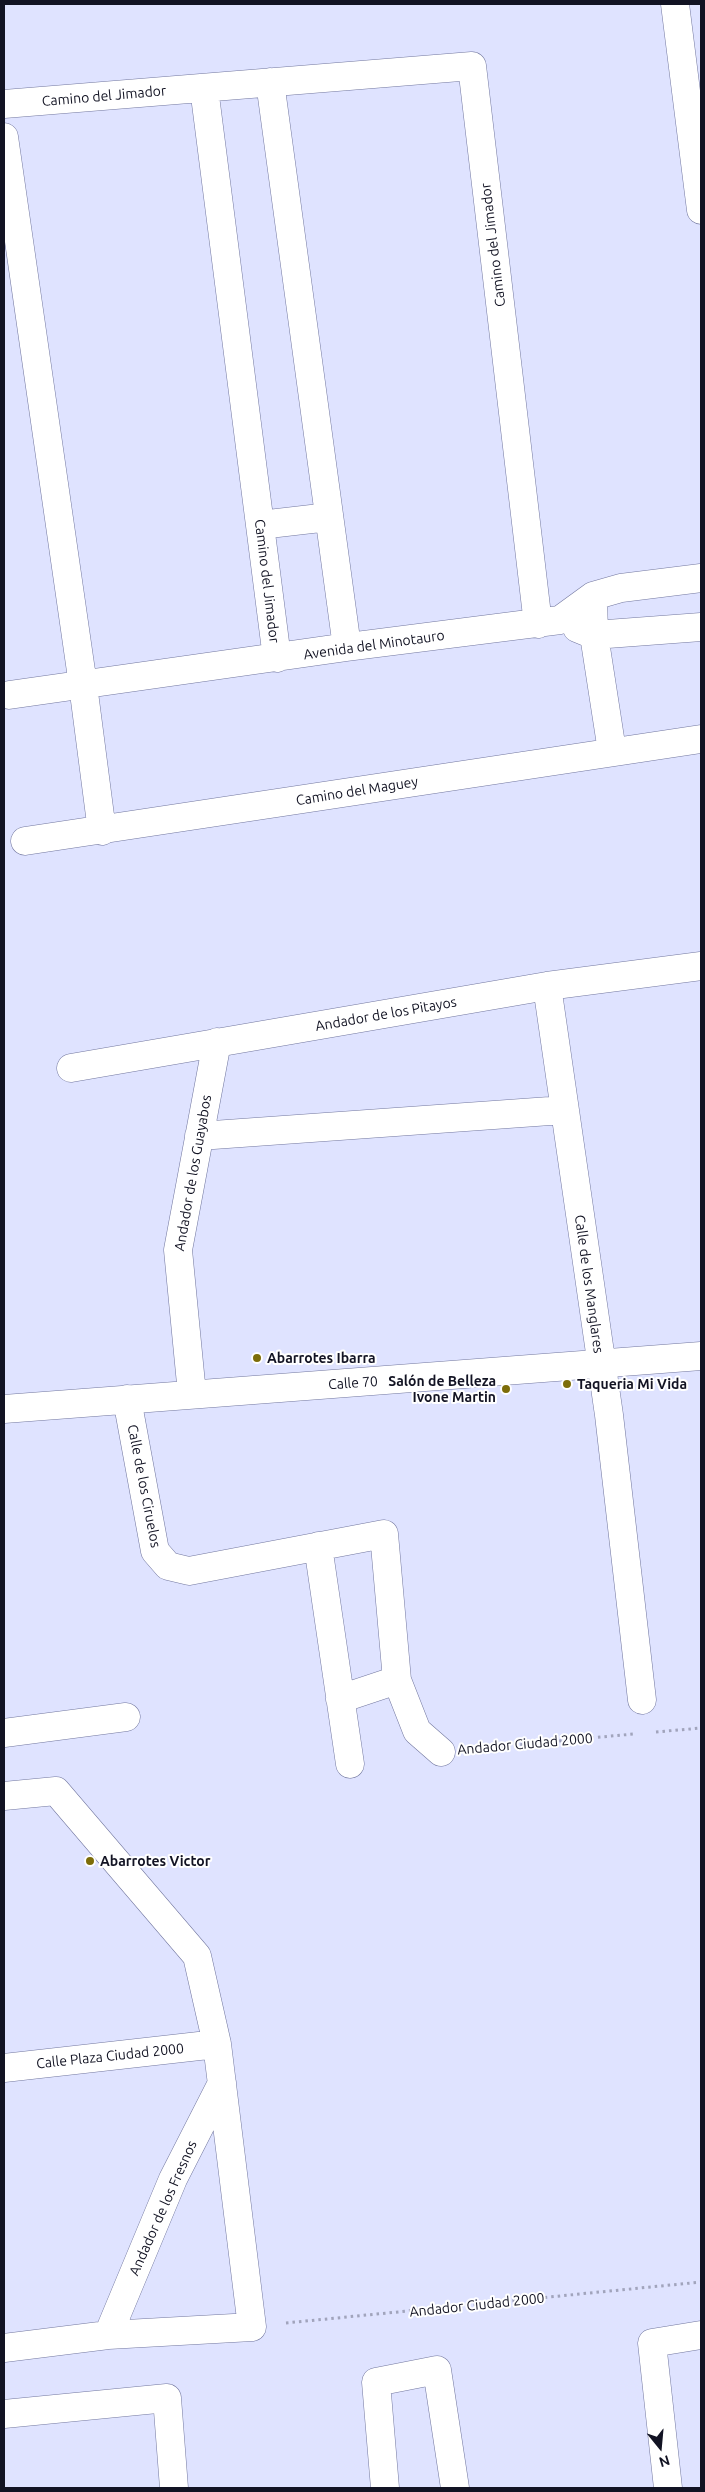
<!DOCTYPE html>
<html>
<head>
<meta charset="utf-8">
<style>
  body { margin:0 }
  #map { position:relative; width:705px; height:2492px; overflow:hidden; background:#dfe3ff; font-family:Ubuntu,sans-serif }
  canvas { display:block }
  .frame { position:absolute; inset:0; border:5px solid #121323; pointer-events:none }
  .north { position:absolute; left:635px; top:2422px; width:50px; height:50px; -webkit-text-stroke:4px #fff; paint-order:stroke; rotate:163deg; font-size:14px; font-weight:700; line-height:20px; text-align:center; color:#121323 }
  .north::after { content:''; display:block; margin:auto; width:18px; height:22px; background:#121323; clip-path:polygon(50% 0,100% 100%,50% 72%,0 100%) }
</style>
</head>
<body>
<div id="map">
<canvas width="705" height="2492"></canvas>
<div class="frame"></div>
<div class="north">N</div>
</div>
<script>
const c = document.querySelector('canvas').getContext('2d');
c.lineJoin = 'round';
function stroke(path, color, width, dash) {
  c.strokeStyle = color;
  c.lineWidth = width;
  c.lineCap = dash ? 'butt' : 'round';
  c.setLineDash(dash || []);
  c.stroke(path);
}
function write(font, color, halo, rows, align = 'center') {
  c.font = font + ' Ubuntu,sans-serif';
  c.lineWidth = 4;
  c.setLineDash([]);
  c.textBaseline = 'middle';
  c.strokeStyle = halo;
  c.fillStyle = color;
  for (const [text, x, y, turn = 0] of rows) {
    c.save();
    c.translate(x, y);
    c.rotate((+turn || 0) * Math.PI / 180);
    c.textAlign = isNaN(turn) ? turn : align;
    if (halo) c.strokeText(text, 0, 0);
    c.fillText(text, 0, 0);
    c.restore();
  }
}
const path = new Path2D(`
  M656,1732L701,1728
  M475,1749L633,1734
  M286,2323L701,2282`);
const minor = new Path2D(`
  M675,4L701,210
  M270,82L347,647
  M204,88L277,658
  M4,104L472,66L538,624
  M4,137L83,685L102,831
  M260,525L329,517
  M593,596L594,635L612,751
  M577,628L594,635L701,627
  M9,695L347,647L560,620L593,596L621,588L701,578
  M25,841L701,739
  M547,986L609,1415L642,1700
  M71,1068L547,986L701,966
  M199,1136L564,1110
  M192,1394L178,1250L217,1042
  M127,1399L155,1551L168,1566L189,1571L384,1534L397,1680L417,1731L441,1752
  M4,1409L701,1356
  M318,1546L350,1764
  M340,1699L397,1680
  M4,1733L126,1717
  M4,1796L56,1791L197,1956L217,2044L252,2327L108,2335L4,2348
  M4,2068L217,2044
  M108,2335L173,2179L222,2083
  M4,2414L167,2398L174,2488
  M385,2488L376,2382L437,2370L455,2488
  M668,2488L652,2343L701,2335`);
const markers = [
  [257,1358,5,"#7d6d09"],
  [567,1384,5,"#7d6d09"],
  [506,1389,5,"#7d6d09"],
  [90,1861,5,"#7d6d09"]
];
const streetNames = [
  ["Camino del Jimador",104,96,-5],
  ["Camino del Jimador",493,245,-97],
  ["Camino del Jimador",267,581,83],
  ["Avenida del Minotauro",374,645,-8],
  ["Camino del Maguey",357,791,-9],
  ["Andador de los Pitayos",386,1014,-10],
  ["Andador de los Guayabos",193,1173,-80],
  ["Calle de los Manglares",589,1284,82],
  ["Calle 70",353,1383,-4],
  ["Calle de los Ciruelos",144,1486,79],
  ["Andador Ciudad 2000",525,1744,-5],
  ["Calle Plaza Ciudad 2000",110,2056,-6],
  ["Andador de los Fresnos",163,2208,-66],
  ["Andador Ciudad 2000",477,2305,-6]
];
const poiNames = [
  ["Abarrotes Ibarra",267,1358],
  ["Salón de Belleza",496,1381,"right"],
  ["Ivone Martin",496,1397,"right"],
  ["Taqueria Mi Vida",577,1384],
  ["Abarrotes Victor",100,1861]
];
stroke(minor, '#72779f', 29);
stroke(path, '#a1a4bc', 3, [2.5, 4]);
stroke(minor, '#fff', 28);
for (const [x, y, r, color] of markers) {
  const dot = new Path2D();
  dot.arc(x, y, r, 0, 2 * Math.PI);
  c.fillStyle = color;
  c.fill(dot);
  stroke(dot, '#fff', 2);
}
write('14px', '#121323', '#fff', streetNames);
write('bold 14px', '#121323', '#fff', poiNames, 'left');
</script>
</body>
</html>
